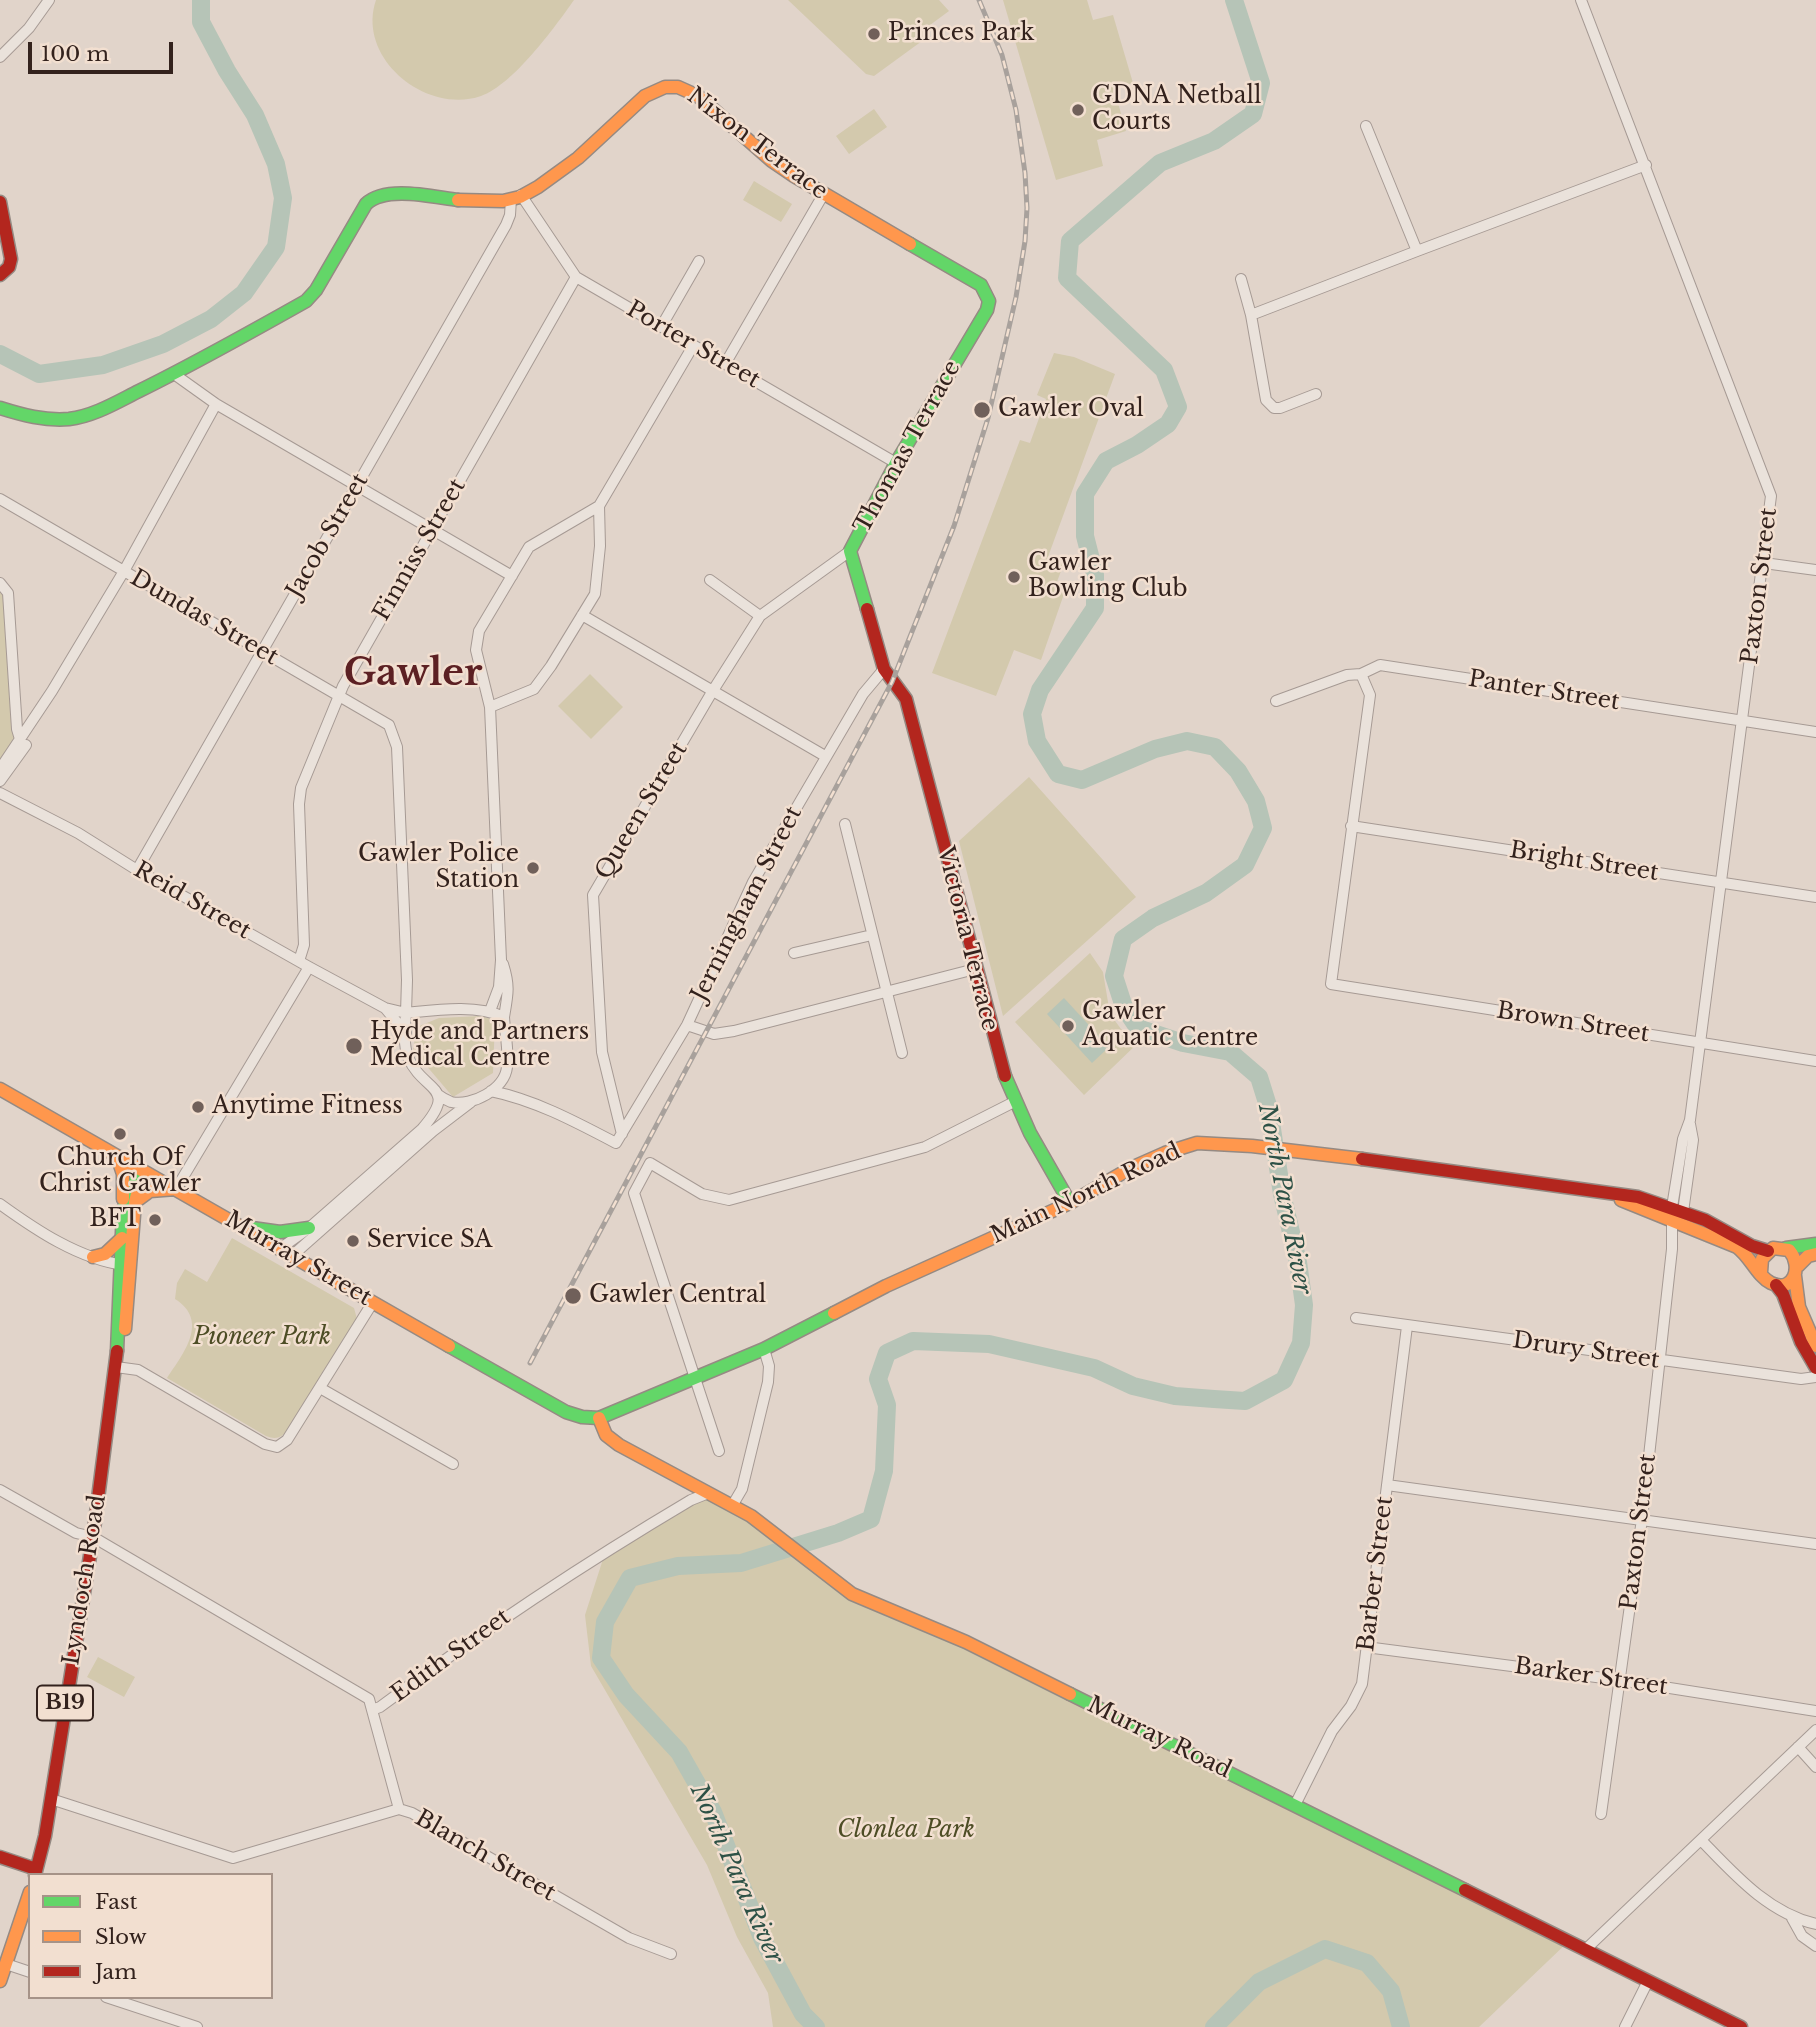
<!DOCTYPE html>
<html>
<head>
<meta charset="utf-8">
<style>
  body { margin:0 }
  #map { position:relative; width:1816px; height:2027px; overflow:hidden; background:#e1d4ca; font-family:"Libre Baskerville",serif }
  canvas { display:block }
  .legend { position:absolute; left:28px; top:1873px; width:245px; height:126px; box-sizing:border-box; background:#f2dfd0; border:2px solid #a69388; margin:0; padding:9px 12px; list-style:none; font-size:21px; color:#33221d }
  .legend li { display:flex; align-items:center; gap:14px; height:35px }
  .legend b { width:35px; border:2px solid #a69388 }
  .scale { position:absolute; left:28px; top:42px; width:145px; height:32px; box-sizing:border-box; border:4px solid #33221d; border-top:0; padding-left:9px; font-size:21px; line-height:24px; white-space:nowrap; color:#33221d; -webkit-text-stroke:5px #f2dfd0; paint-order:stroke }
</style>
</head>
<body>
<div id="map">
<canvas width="1816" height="2027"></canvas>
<ul class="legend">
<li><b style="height:9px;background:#63d668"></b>Fast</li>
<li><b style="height:9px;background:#ff974d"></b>Slow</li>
<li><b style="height:9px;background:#b3261e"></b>Jam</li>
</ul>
<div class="scale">100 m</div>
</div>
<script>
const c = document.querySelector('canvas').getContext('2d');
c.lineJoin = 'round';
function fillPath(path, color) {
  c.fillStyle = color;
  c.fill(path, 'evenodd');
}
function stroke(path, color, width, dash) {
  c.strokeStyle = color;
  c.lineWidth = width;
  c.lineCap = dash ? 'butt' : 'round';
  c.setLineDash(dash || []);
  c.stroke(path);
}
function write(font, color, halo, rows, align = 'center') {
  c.font = font + ' "Libre Baskerville",serif';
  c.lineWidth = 5;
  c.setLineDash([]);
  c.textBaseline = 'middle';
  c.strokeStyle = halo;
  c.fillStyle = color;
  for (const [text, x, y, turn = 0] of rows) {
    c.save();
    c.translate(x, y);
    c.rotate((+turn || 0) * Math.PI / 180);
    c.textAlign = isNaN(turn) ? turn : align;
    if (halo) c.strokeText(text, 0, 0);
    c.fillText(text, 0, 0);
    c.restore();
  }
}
const green = new Path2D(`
  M376,0H574C555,27 513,85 481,96C426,115 356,58 376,0Z
  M788,0H939L949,11L926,28L922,41L874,76L866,74Z
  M1003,0H1087L1093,20L1113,15L1133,83L1114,89L1126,131L1097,140L1103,166L1056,180Z
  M874,109L887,127L849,154L836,136Z
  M754,181L792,204L781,222L743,200Z
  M1054,353L1074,357L1115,374L1045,565L1048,567L1051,559L1064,563L1055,587L1065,591L1041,660L1014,650L996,696L932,673L1020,440L1030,443L1046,399L1037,395Z
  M0,583L8,593L21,740L0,769Z
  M590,674L623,707L591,739L558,706Z
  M1029,777L1136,897L1003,1016L959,841Z
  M1090,953L1103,972L1110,1014L1121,1029L1139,1042L1084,1095L1015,1022Z
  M481,1016L495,1020L493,1073L453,1097L413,1050L417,1027L439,1018Z
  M232,1238L354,1308L357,1319L288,1430C281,1438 276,1440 266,1436L167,1378C183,1354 210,1321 175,1299L177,1283L185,1269L207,1282Z
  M706,1494L881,1608L1570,1940L1479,2027H773L768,1993L737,1937L707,1865L591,1666L585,1615L605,1553Z
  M98,1657L135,1677L124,1697L87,1677Z`);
const water = new Path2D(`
  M1064,998L1109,1047L1092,1063L1047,1014Z`);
const river = new Path2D(`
  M0,354L39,374L103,365L163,344L211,319L244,293L276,247L283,198L276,164L255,115L227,71L201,22V0
  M816,2027L803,2014L762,1938L713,1812L679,1752L626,1695L601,1658L605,1622L630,1578L678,1566L741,1563L838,1533L871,1519L884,1471L887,1405L878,1379L887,1353L913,1341L989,1344L1094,1368L1133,1386L1175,1396L1214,1399L1245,1401L1284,1380L1301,1343L1304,1305L1298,1262L1282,1194L1269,1109L1259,1077L1230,1052L1183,1043L1138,1028L1124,1007L1114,976L1123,939L1153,918L1206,893L1245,865L1263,828L1256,801L1238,771L1215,747L1187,741L1155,749L1082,780L1058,774L1037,741L1032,714L1040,690L1095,608V575L1085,536V494L1106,461L1137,445L1168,424L1178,407L1164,370L1067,278L1070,241L1160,163L1214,141L1253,114L1261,83L1234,0
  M1214,2027L1259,1982L1325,1949L1367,1963L1391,1991L1401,2027`);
const street = new Path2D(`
  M1581,0L1771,496L1690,1120L1683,1139L1672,1207
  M0,57L29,28L49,0
  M521,195L576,277L896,463
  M1417,251L1646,165
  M1241,279L1251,315L1266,400L1274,408H1280L1316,394
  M1251,315L1417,251L1366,126
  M661,327L699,261
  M725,364L823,195
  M174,374L216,404L512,576
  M0,499L389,725L397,747L407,980L406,1013L385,1008L309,967L137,870L78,833L0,793
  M599,506L600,546L595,594L551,666L534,689L490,707L476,650L479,631L529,547Z
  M599,506L693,346
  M1764,563L1816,570
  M710,580L760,616
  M0,583L8,593L17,729L23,749
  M582,615L825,756
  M1361,674L1370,695L1331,984L1816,1061
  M1276,701L1347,675L1361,674L1380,665L1816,732
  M0,769L52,691L124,571L216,404
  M0,781L26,745
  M845,824L902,1053
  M1351,826L1816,897
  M137,870L506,225L510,215L511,199
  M794,953L872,935
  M299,961L304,945L299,804L301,788L343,686L576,277
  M503,964C510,986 508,994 504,1017
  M385,1008L406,1033
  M490,1011L499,987L501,960L490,707
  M687,1025L714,1034L734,1031L975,969
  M491,1091C535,1100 576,1122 616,1143L687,1025L753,882L863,694L884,669
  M622,1134L602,1052L593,895L712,692L760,616L850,551
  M176,1189L309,967
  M0,1204C36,1230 79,1259 124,1265
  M1683,1212L1693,1140L1690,1124
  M281,1248L309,1228L422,1129C460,1085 423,1093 408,1057C403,1044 405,1027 406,1013C436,1010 476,1004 504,1017C505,1033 509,1051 507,1067C505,1089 472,1107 451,1102C446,1100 441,1097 437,1094
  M293,1255L433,1131L471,1102
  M1356,1318L1801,1379L1816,1377
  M116,1367L138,1370L265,1444L277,1447L287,1440L373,1302
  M320,1388L453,1464
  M719,1451L634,1193L650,1163L702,1194L729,1200L925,1147L1014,1102
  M1387,1485L1816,1544
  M0,1490L76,1533L93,1537L369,1699L372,1710L380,1707C481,1632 583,1564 691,1500L706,1494
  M732,1506L742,1489L768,1382L769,1366L764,1349
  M1366,1647L1619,1680L1816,1711
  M372,1710L399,1809
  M1798,1747L1816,1767
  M51,1799L233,1858L399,1809L412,1813L629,1938L671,1954
  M1295,1805L1332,1731L1351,1706L1362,1684L1407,1326
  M1601,1814L1642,1519L1672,1249V1221
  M1701,1840C1734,1874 1768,1913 1816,1924
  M1792,1918L1802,1936L1816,1946
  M1586,1949L1816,1730
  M6,1964L30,1972
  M106,1997L197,2027
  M1625,2027L1648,1981`);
const fast = new Path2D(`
  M0,408C22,415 45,421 69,419C94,416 117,402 139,391C196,363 251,332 306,301L316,290L366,204C386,185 433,197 458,200
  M867,609L850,551L896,463L987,310L989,301L981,285L910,244
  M1005,1076L1030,1133L1070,1203
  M252,1228L280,1232L309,1228
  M1786,1248L1816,1244
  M449,1346L566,1412L582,1417L599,1418L764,1349L834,1313
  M117,1351L123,1209L141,1169
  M1070,1694L1465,1890`);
const slow = new Path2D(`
  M458,200L503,201L520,197L538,187L578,158L645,96L665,87H678L698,96L772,161L794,176L910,244
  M0,1089L449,1346
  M117,1156L123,1174V1199
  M1621,1200L1737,1247C1750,1256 1757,1276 1771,1283C1794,1294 1803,1266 1789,1250L1773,1248L1762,1259L1761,1272
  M135,1202L150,1191L176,1189
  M93,1257L105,1254L122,1238
  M1798,1266L1808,1256L1816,1254
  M1795,1276L1799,1307L1816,1346
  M834,1313L886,1286L1070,1203L1131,1168L1165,1153L1197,1143L1252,1146L1362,1159
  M125,1329L135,1202L139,1186
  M599,1418L606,1435L619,1445L751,1516L852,1594L966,1642L1070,1694
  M0,1981L30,1892`);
const jam = new Path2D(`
  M0,202L11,259L9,267L0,275
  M867,609L884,669L906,699L1005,1076
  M1362,1159L1638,1197L1705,1220L1752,1246L1768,1251
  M1776,1285L1783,1294L1801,1342L1816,1368
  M0,1857L36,1869
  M35,1875L45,1836L93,1537L117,1351
  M1465,1890L1741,2027`);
const rail = new Path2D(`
  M530,1363L892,682L954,526L988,418L1016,297L1025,241L1027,208L1025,173L1016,110L1002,55L979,0`);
const markers = [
  [874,34,7,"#70605a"],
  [1078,110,7,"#70605a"],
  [982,410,9,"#70605a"],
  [1014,577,7,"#70605a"],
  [533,868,7,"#70605a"],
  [1068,1026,7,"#70605a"],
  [354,1046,9,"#70605a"],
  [198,1107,7,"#70605a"],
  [120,1134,7,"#70605a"],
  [155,1220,7,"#70605a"],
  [353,1241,7,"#70605a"],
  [573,1296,9,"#70605a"]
];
const shields = [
  [65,1703,56]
];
const shieldNames = [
  ["B19",65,1703]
];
const poiNames = [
  ["Princes Park",888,34],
  ["GDNA Netball",1092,97],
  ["Courts",1092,123],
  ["Gawler Oval",998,410],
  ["Gawler",1028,564],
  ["Bowling Club",1028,590],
  ["Gawler Police",519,855,"right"],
  ["Station",519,881,"right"],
  ["Gawler",1082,1013],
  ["Aquatic Centre",1082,1039],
  ["Hyde and Partners",370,1033],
  ["Medical Centre",370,1059],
  ["Anytime Fitness",212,1107],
  ["Church Of",120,1159,"center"],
  ["Christ Gawler",120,1185,"center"],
  ["BFT",141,1220,"right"],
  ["Service SA",367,1241],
  ["Gawler Central",589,1296]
];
const streetNames = [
  ["Nixon Terrace",757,144,37],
  ["Porter Street",693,345,30],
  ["Thomas Terrace",908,447,-61],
  ["Jacob Street",328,536,-60],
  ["Finniss Street",420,550,-60],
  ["Paxton Street",1760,586,-83],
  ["Dundas Street",204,618,30],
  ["Panter Street",1544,691,9],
  ["Queen Street",642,811,-59],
  ["Bright Street",1584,862,9],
  ["Reid Street",192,901,30],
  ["Jerningham Street",747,904,-63],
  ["Victoria Terrace",967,939,76],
  ["Brown Street",1573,1023,9],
  ["Main North Road",1086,1194,-25],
  ["Murray Street",298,1259,30],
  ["Drury Street",1586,1351,8],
  ["Paxton Street",1639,1532,-83],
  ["Barber Street",1376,1574,-83],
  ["Lyndoch Road",85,1580,-81],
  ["Edith Street",451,1656,-36],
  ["Barker Street",1591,1677,8],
  ["Murray Road",1159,1738,26],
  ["Blanch Street",485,1856,30]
];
const parkNames = [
  ["Pioneer Park",262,1338],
  ["Clonlea Park",906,1831]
];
const waterNames = [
  ["North Para River",1284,1199,79],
  ["North Para River",736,1874,66]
];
const townNames = [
  ["Gawler",413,675]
];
fillPath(green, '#d3c9ad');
fillPath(water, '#b6c4b7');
stroke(river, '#b6c4b7', 18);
stroke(street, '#a69a94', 12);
stroke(fast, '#958a83', 15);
stroke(slow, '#958a83', 15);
stroke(jam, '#958a83', 15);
stroke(street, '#eae2db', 10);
stroke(fast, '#63d668', 12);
stroke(slow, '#ff974d', 12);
stroke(jam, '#b3261e', 12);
stroke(rail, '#a8a19c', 5);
stroke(rail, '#f2dfd0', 2.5, [8]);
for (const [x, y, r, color] of markers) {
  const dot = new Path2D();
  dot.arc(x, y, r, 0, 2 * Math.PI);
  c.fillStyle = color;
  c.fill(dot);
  stroke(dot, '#f2dfd0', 2.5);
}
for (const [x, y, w] of shields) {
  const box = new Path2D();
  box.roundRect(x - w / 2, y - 17.5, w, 35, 5);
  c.fillStyle = '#f2dfd0';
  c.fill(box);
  stroke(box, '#33221d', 2);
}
write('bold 21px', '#33221d', null, shieldNames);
write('23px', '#33221d', '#f2dfd0', poiNames, 'left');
write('23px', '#33221d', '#f2dfd0', streetNames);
write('italic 23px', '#4d4d25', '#f2dfd0', parkNames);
write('italic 24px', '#2d5146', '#f2dfd0', waterNames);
write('bold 37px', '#5c2023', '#f2dfd0', townNames);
</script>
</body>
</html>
